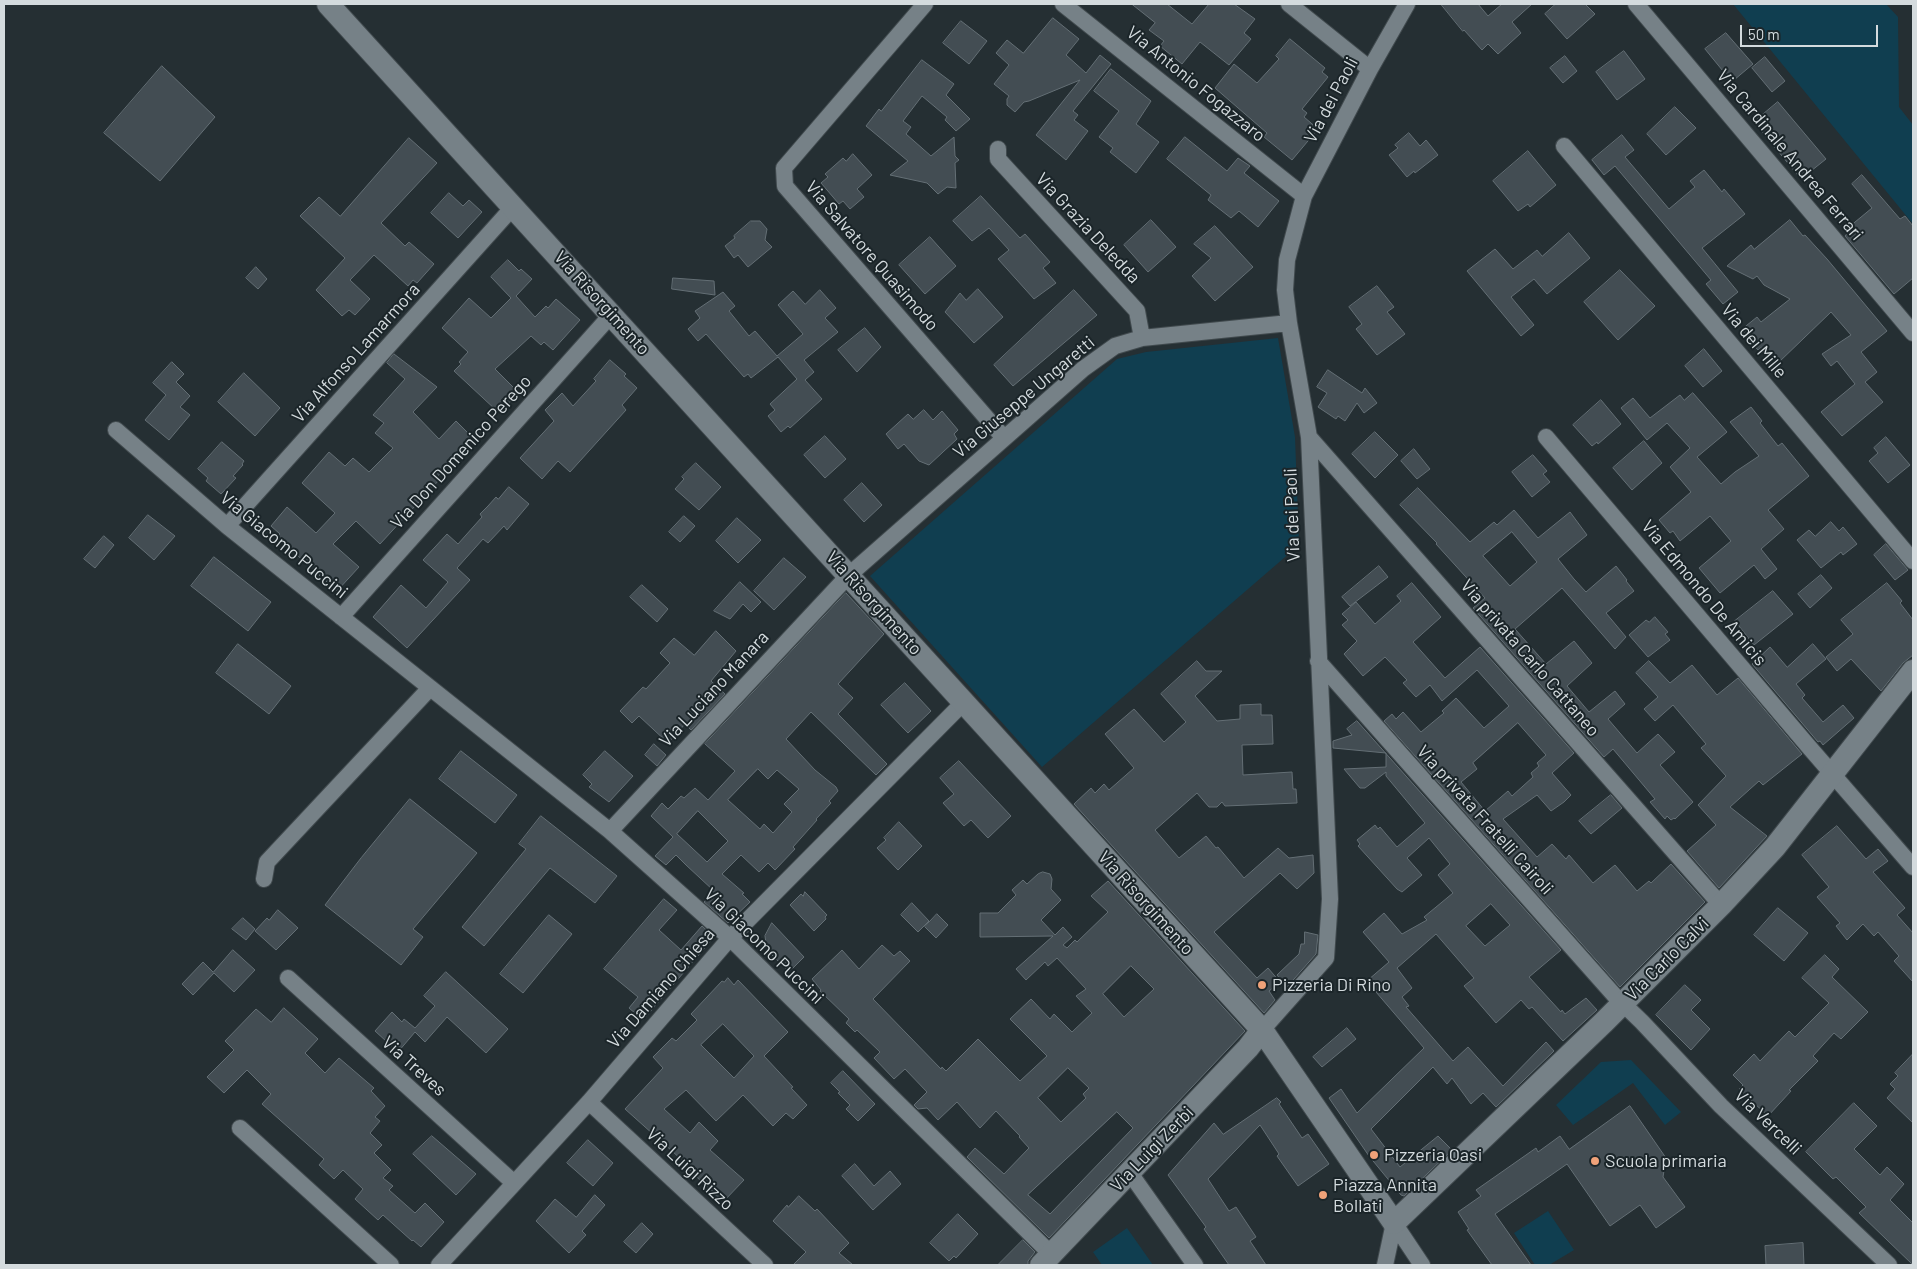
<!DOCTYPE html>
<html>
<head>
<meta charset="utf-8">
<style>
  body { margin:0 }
  #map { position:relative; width:1917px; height:1269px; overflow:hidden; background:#252f33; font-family:Barlow,sans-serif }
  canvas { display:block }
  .frame { position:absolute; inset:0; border:5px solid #d4dbde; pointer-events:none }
  .scale { position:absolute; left:1740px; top:25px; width:138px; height:22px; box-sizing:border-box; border:2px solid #d4dbde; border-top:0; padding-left:6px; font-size:15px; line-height:18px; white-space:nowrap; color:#d4dbde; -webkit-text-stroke:4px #1b2529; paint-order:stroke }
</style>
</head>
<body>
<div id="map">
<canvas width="1917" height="1269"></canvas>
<div class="frame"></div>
<div class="scale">50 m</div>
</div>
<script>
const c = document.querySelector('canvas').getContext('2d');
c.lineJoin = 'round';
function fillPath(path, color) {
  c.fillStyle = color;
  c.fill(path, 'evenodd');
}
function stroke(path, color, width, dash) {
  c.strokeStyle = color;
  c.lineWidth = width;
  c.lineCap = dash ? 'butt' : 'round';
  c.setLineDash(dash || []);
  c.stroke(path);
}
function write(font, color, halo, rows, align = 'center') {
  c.font = font + ' Barlow,sans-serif';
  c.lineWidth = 4;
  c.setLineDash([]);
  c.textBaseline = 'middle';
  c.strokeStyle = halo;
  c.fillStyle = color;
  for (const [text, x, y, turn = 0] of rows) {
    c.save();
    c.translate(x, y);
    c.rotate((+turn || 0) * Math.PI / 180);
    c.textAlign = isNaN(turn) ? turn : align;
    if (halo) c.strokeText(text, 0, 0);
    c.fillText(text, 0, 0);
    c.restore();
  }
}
const green = new Path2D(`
  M1733,4H1886L1898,17L1899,107L1913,125V224Z
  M1278,338L1295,437L1299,545L1042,767L870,576L1117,359L1146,352Z
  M1631,1060L1681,1112L1665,1125L1633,1083L1573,1125L1556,1105L1601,1062Z
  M1548,1211L1574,1250L1549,1265H1535L1514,1233Z
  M1127,1228L1153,1265H1102L1093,1252Z`);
const building = new Path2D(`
  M1132,4H1167L1192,24L1209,4H1234L1255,19L1244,33L1251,39L1229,65L1200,42L1182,64L1160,46L1164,41L1149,30L1155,23Z
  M1441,4H1478L1488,16L1502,4H1532L1512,22L1521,33L1498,54L1488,44L1482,50L1464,30L1463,31Z
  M1556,4H1585L1595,14L1567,39L1545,14Z
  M1053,18L1079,39L1066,55L1086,73L1100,55L1111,64L1073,111L1078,115L1074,120L1088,131L1066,160L1036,135L1080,80L1029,101L1024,102L1015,112L1007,105V99L1009,96L994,84L1009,65L996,53L1007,40L1023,53Z
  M961,21L987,41L969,64L943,43Z
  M1726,33L1753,64L1734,80L1729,74L1727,76L1705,49Z
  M1290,39L1325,68L1322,72L1328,77L1302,109L1307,113L1304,117L1318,129L1292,160L1264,137L1267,133L1215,88L1234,64L1257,83L1279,59L1276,56Z
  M1624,51L1645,79L1617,100L1596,72Z
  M1565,56L1577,71L1563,83L1550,68Z
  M1765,57L1785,81L1772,92L1752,68Z
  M922,60L954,84L946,95L970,119L956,131L945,120L947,117L922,96L903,121L911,127L906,134L931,156L954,137L955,156L959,160L955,163L956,188L947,187L938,194L927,183L890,175L908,161L866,126L879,109L881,111Z
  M162,66L215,117L160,181L104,133Z
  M1111,69L1151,101L1136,124L1159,142L1136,173L1110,152L1113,148L1099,137L1119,111L1094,91Z
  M1778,102L1826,159L1801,179L1754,122Z
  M1675,107L1696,128L1666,155L1647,134Z
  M1409,133L1420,146L1426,140L1438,155L1415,173L1414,171L1407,177L1389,155L1398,148L1395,145Z
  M1622,135L1634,150L1625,157L1669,209L1695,187L1690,181L1704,170L1722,192L1724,189L1745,214L1702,248L1738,292L1723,304L1706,284L1711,280L1615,166L1604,175L1592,160Z
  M1185,137L1227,171L1238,158L1250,166L1244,173L1279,201L1258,227L1239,211L1231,218L1208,200L1211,195L1167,159Z
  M409,138L437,163L381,223L405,246L409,242L434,264L417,283L413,280L408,286L374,255L350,280L370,299L355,315L349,310L342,316L316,290L345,258L300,216L319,197L340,216Z
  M1528,151L1556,185L1530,207L1528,204L1518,211L1493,181Z
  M853,154L872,175L857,189L864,197L850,209L843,201L839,204L821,183L828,177L825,174L843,158L846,161Z
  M1862,175L1900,219L1905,216L1913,226V278L1894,294L1845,236L1851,229L1849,227L1872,208L1852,184Z
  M449,193L463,206L469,200L482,212L458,238L431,213Z
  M981,196L1020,238L1025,234L1050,262L1043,268L1056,283L1034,299L998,259L1009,250L989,228L972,241L953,221Z
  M1151,220L1176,247L1148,272L1124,245Z
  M1790,220L1803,236L1805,235L1827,259L1887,331L1861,352L1877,372L1865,382L1883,402L1842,436L1821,412L1855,384L1837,361L1831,366L1822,354L1851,335L1831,312L1778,363L1766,348L1764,349L1762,347L1758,350L1741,330L1757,317L1761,322L1790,299L1764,285L1757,276L1753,279L1727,266L1751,245L1754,249Z
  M751,221H760L767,229L765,240L772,247L748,267L738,255L734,258L725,246L735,238L734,236Z
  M1215,226L1253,267L1215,301L1192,276L1211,258L1194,244Z
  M1569,233L1590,258L1547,294L1534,279L1511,297L1534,325L1521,336L1467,271L1495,249L1513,269L1537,250L1542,256Z
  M930,237L956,266L925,294L899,265Z
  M508,260L519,271L521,269L532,279L516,296L535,317L546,306L548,308L556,299L580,320L553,350L544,342L541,345L531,336L495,369L519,393L507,405L505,403L497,411L454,371L461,364L459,362L468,352L442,328L469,298L491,318L511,298L491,277Z
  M256,267L267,279L258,289L246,278Z
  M1620,270L1655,306L1618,340L1584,302Z
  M673,278L714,281L715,295L672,289Z
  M1377,286L1394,307L1387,312L1405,334L1377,355L1356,329L1362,324L1349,307Z
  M978,289L1003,317L974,343L945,312L960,293L966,300Z
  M820,290L836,308L825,318L838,332L804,360L814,372L805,380L822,399L790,428L788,426L781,432L768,416L775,410L770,404L797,379L778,357L751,378L748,374L744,377L706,334L698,341L688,329L700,318L695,311L723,292L735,306L729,311L749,336L755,331L777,356L803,334L778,305L793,291L805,304Z
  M1074,290L1097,315L1013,386L994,365Z
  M865,328L881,347L857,372L838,350Z
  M1704,349L1722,371L1703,387L1685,366Z
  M394,354L437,387L413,412L439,439L456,421L472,437L437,477L440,479L380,544L356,521L333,544L359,567L337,591L277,537L280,534L271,526L287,507L316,533L335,513L302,483L329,452L345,466L353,458L369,472L393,448L375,433L384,423L373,415L405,379L387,363Z
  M610,360L626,374L624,376L637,388L622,405L626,410L570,472L558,461L542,479L520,458L554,421L545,410L562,393L573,406L596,381L594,379Z
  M172,362L184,374L176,382L190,396L180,407L190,415L169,440L145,420L166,395L153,383Z
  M1328,370L1362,393L1365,388L1377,403L1364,413L1357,403L1345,421L1338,416L1336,419L1318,407L1327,393L1317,387Z
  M244,373L280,408L255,436L218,402Z
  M1693,393L1727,432L1697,457L1721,484L1735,472L1759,456L1730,422L1751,407L1762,421L1760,423L1778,446L1782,443L1809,476L1768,510L1784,529L1761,549L1777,569L1765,579L1754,565L1720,593L1699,568L1731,541L1710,516L1680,541L1673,531L1670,533L1659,520L1691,492L1670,467L1690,448L1667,423L1647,440L1621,408L1633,398L1650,418L1680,395L1684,400Z
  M1601,400L1621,424L1598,444L1597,442L1592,446L1573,425Z
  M924,410L933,420L942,411L958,430L954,434L957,439L929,465L919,461L904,444L898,449L886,434L908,414L913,419Z
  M1375,432L1398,455L1375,478L1352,454Z
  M825,436L846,459L825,478L804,455Z
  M1886,437L1910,465L1888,483L1869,461L1878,453L1874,448Z
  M1644,441L1662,463L1632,490L1613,468Z
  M222,442L244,461L242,464L243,465L233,476L236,478L221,494L206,481L208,478L198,469Z
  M1414,449L1430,469L1417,479L1401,461Z
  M1533,455L1547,471L1543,474L1550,482L1532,497L1512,472Z
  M696,463L721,487L699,510L675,489L684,479L682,477Z
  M862,483L882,505L864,522L844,500Z
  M509,487L529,504L507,530L504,526L488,543L483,539L457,568L470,580L407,648L373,617L401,585L426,608L448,582L423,560L447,534L458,544L482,517L480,514L488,506L496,497L498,499Z
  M1418,488L1470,542L1494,522L1497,525L1514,510L1538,538L1570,512L1587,535L1558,559L1574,579L1586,592L1616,566L1627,580L1626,581L1634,591L1606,613L1626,637L1615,649L1562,588L1515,629L1546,664L1574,641L1592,663L1567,686L1589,712L1615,691L1625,704L1608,719L1637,753L1658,734L1675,752L1660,765L1693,802L1675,819L1674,818L1671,820L1667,816L1665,819L1650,802L1655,799L1613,749L1604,757L1473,608L1485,598L1436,544L1437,543L1400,505ZM1512,532L1537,562L1510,586L1483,556Z
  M148,515L175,536L154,560L129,538Z
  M684,516L695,526L680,542L669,532Z
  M737,518L761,540L738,563L716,541Z
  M1831,522L1839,531L1843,527L1857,544L1843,555L1841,552L1821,568L1797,540L1809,530L1815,536Z
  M104,536L114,545L95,568L84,559Z
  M1886,544L1908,570L1895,580L1874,555Z
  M214,557L271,602L248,631L191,586Z
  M784,558L806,577L774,610L754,591Z
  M1379,566L1388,577L1350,606L1342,597Z
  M1821,575L1832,588L1810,608L1798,594Z
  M740,582L761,602L751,612L743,604L730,619L714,611Z
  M1412,583L1441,617L1413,642L1445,678L1480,647L1574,753L1552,773L1571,795L1564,802L1551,811L1537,795L1503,819L1537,857L1552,844L1566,859L1569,855L1593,883L1615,865L1637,891L1649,881L1651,883L1671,864L1705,902L1620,987L1384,721L1392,714L1396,719L1403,712L1421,732L1444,713L1442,711L1456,698L1484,728L1509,706L1477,670L1442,701L1430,685L1416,697L1403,683L1407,680L1385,657L1363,676L1344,654L1357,641L1342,625L1348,620L1342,614L1356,602L1375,624L1401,601L1397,596ZM1518,723L1546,755L1537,763L1539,766L1531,773L1533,777L1512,796L1508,791L1485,811L1461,782L1477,769L1473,763Z
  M1887,583L1902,601L1900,603L1913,620V655L1903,663L1881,691L1851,659L1837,671L1826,657L1853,634L1841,620Z
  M642,585L668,609L657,622L630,597Z
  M1773,591L1793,614L1754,645L1735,621Z
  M846,593L884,634L838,684L853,698L838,714L887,764L876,775L811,712L786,739L815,770L836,787L838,791L829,801L831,803L816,819L817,820L793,847L795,849L775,870L768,863L759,872L741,855L722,874L744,893L742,894L750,902L728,923L704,902L714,891L686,865L676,855L666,865L655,856L673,837L651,816L662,803L668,809L681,796L684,798L695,788L708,800L735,771L705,744ZM758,769L768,779L777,770L799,789L784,804L792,812L773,833L764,824L760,829L728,800ZM698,811L728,841L707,862L677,834Z
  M1655,617L1668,632L1665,634L1670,640L1648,657L1629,635L1646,620L1649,622Z
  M716,631L736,651L711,681L725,694L691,730L685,724L668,743L639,716L632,723L620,711L643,687L646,689L670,663L660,653L674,638L694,655Z
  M238,644L291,686L269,714L216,673Z
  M1813,644L1826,659L1796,684L1805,695L1802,698L1823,722L1843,705L1854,718L1823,745L1820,741L1818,742L1752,664L1770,647L1787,667Z
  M1197,661L1206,671H1222L1195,696L1217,721L1240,719V705L1261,704V715H1272L1273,744L1242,745L1243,775L1292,772L1293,789H1296L1297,803L1225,806L1222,802L1217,807H1209L1197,793L1155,830L1179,858L1206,836L1216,848L1218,847L1244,878L1278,848L1289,858L1313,855L1314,873L1297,889L1280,873L1214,932L1257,978L1268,968L1280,982L1269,991L1275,1000L1264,1013L1074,804L1091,788L1095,793L1104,784L1109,790L1134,768L1105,734L1134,709L1164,742L1186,722L1161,694Z
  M1649,661L1670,683L1692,665L1717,695L1738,678L1802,754L1763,785L1759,781L1730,807L1767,836L1719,888L1687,851L1716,825L1698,805L1726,776L1701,748L1706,744L1673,705L1655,721L1644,709L1658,697L1636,673Z
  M905,683L931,711L908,733L881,705Z
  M1357,721L1561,950L1529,977L1561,1012L1562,1010L1565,1014L1586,998L1597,1010L1563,1041L1532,1007L1529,1009L1521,1000L1496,1023L1464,986L1474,978L1436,934L1397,968L1412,988L1402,997L1409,1006L1406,1007L1453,1061L1468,1047L1503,1086L1546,1042L1554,1051L1496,1107L1483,1093L1471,1104L1452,1078L1447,1084L1433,1067L1371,1129L1400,1167L1438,1136L1452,1150L1404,1196L1401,1195L1369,1156L1329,1098L1341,1089L1357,1113L1424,1048L1376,992L1378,991L1368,980L1389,962L1363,932L1384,913L1402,934L1427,920L1424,917L1453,893L1438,875L1450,864L1429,838L1407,858L1422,875L1402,892L1397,889L1358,846L1360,844L1357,840L1375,825L1378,829L1380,827L1397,847L1425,823L1386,776V772L1365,788H1360L1344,769L1386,767V753L1333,748V741L1352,735L1347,729ZM1491,904L1510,925L1485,946L1466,926Z
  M654,744L666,755L657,766L645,755Z
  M461,751L517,795L495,823L439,779Z
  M605,751L633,776L609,802L589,787L592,784L583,775Z
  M959,761L1011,816L988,838L971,820L964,826L943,803L954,794L940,778Z
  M1611,795L1622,808L1591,834L1579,821Z
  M410,799L477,853L413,929L423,937L401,965L325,905L361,858Z
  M541,816L617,876L595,903L550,868L484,946L462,927L526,849L519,844Z
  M899,822L922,846L898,870L877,848L886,840L884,838Z
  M1837,826L1866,859L1878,849L1888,861L1873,872L1905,908L1897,915L1913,933V982L1894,961L1899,956L1878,932L1874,936L1863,924L1847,940L1836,926L1840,923L1817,897L1829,887L1802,855Z
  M1043,872L1050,874L1052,879L1051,889L1061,900L1041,920L1055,935L1063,927L1072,937L1063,945L1067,948L1075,940L1077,942L1108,912L1091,896L1108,881L1245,1031L1049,1238L967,1157L975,1148L1004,1174L1029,1148L1019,1137L1020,1136L996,1111L980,1128L957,1102L938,1120L927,1108L918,1109L914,1105L927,1092L905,1069L894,1079L874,1058L880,1052L857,1030L855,1032L846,1023L849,1019L820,991L821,990L812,979L842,950L859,969L882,945L894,956L900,951L910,961L873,999L941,1069L942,1067L946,1071L978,1039L1020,1081L1047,1056L1010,1019L1031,999L1050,1019L1054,1014L1072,1032L1092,1013L1076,996L1086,989L1057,958L1048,966L1045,962L1026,980L1016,969L1053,936L980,937V913H998L1016,895L1012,890L1023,880L1027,884L1038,874ZM1131,966L1154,989L1124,1017L1103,994ZM1068,1068L1089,1088L1083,1094L1086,1098L1061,1122L1038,1098ZM1117,1112L1133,1128L1050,1214L1028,1195Z
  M805,892L827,915L825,917L826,919L814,931L790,905L801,894L803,896Z
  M664,899L677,910L659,930L681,950L702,926L714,937L643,1020L629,1008L638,997L604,969Z
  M912,903L929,921L918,932L901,915Z
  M1778,908L1808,933L1784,961L1754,935Z
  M278,910L298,928L276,950L255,931L267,918L269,920Z
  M937,914L948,925L936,938L925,927Z
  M549,915L572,934L523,993L500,974Z
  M243,918L255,929L246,940L232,929Z
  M772,923L804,957L789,972L770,953L766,943L765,936Z
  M1305,932L1318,935L1316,954L1287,987L1277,975L1299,954L1301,944H1304Z
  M233,950L255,970L234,992L214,973L193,995L182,984L203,962L213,972Z
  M1825,955L1839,969L1832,977L1868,1012L1841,1039L1834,1033L1823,1045L1813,1056L1818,1061L1789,1090L1791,1091L1768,1116L1739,1089L1743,1085L1733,1075L1754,1054L1760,1061L1789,1031L1795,1037L1829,1003L1802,978Z
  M446,972L508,1029L486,1053L447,1017L425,1042L415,1032L398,1052L375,1031L392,1012L402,1022L404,1019L415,1028L435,1006L424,996Z
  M728,978L734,985L738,980L788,1032L764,1056L793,1087L791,1088L807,1105L793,1119L786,1113L773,1126L743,1095L716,1121L686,1090L664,1109L690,1133L699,1122L718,1141L710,1150L744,1180L723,1202L681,1162L682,1160L625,1109L663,1068L653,1057L672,1038L676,1041L697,1020L691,1014L722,981L724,982ZM723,1024L754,1056L734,1078L701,1045Z
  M1685,985L1701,1000L1691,1010L1710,1029L1691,1050L1656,1015Z
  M284,1008L318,1039L305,1053L325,1073L339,1058L374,1088L371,1091L385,1106L375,1117L380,1121L370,1133L382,1145L374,1153L391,1170L383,1178L393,1186L389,1190L415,1213L425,1203L444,1222L421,1247L413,1240L412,1241L383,1215L378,1220L355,1199L363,1189L343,1170L334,1179L319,1165L324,1159L262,1104L271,1094L247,1070L224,1093L207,1077L234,1050L225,1041L256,1009L271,1022Z
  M1347,1028L1356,1039L1322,1067L1313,1057Z
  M1913,1054V1123L1887,1098L1895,1089L1890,1084L1898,1076L1895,1073Z
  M843,1071L875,1104L858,1121L846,1109L850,1105L838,1093L840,1092L831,1083Z
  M1277,1098L1281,1102L1279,1104L1302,1138L1308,1134L1329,1164L1298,1186L1277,1156L1279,1154L1260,1125L1208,1179L1229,1211L1236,1207L1256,1237L1250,1241L1266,1265H1229L1204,1229L1206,1227L1168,1175L1214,1123L1223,1134Z
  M1854,1103L1877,1126L1854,1149L1880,1175L1887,1167L1904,1184L1890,1200L1913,1223V1265L1859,1213L1866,1207L1836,1177L1833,1179L1806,1152Z
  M1630,1106L1666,1158L1663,1177L1685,1207L1656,1228L1640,1205L1610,1226L1567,1164L1495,1214L1531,1265H1492L1467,1230L1469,1229L1458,1212L1481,1196L1476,1190L1536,1148L1538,1152L1560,1136L1569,1149Z
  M432,1136L476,1174L456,1195L413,1154Z
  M588,1140L613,1163L593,1186L567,1163Z
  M855,1164L874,1186L890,1171L901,1184L873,1210L842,1176Z
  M595,1195L605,1205L582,1231L586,1235L569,1253L536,1221L555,1199L576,1217Z
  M799,1196L815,1211L817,1209L849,1243L839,1253L853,1265H793L806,1252L773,1221L787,1205L788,1207Z
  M958,1214L978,1234L956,1258L954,1256L949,1261L930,1243Z
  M642,1223L653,1234L636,1253L624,1242Z
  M1023,1240L1035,1252L1028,1261V1265H998Z
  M1803,1243L1804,1265H1766L1765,1246Z`);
const street = new Path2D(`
  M925,4L784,168L785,186L1004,438
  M1063,4L1304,196
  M1289,4L1370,69
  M1636,4L1913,333
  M1564,146L1913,561
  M998,149V159L1137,311L1142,338
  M116,430L227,526L610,831L730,938L1051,1254
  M1309,437L1721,905
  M1546,437L1809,747L1913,867
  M227,526L514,206
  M341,617L612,314
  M1318,661L1615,996L1642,1022L1721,1106L1889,1265
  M610,831L849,575L1083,369L1115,346L1142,338L1289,323
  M264,879L267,862L430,688
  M288,978L514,1183
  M1262,1030L1326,958L1330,899L1309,437L1289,323L1285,290L1287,260L1304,196L1370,69L1407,4
  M589,1102L765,1265
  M240,1128L391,1265
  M1130,1173L1195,1265
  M1394,1223L1422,1265
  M439,1265L589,1102L730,938L964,702
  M1385,1265L1394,1223`);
const secondary = new Path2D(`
  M328,4L1262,1030L1394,1223L1604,1022L1721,905L1775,847L1913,671
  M1041,1265L1248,1048L1262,1030`);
const markers = [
  [1262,985,5,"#f0a279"],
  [1374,1155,5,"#f0a279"],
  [1595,1161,5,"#f0a279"],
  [1323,1195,5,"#f0a279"]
];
const streetNames = [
  ["Via Antonio Fogazzaro",1196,84,39],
  ["Via dei Paoli",1331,100,-62],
  ["Via Cardinale Andrea Ferrari",1790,155,50],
  ["Via Grazia Deledda",1088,228,47],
  ["Via Salvatore Quasimodo",872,256,49],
  ["Via Risorgimento",602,303,48],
  ["Via dei Mille",1754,341,50],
  ["Via Alfonso Lamarmora",356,353,-48],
  ["Via Giuseppe Ungaretti",1024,397,-40],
  ["Via Don Domenico Perego",461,452,-48],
  ["Via dei Paoli",1292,515,-92],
  ["Via Giacomo Puccini",284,545,39],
  ["Via Edmondo De Amicis",1704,593,50],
  ["Via Risorgimento",874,603,48],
  ["Via privata Carlo Cattaneo",1530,658,49],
  ["Via Luciano Manara",714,689,-47],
  ["Via privata Fratelli Cairoli",1485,820,48],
  ["Via Risorgimento",1146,903,48],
  ["Via Giacomo Puccini",764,946,44],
  ["Via Carlo Calvi",1667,959,-45],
  ["Via Damiano Chiesa",661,988,-49],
  ["Via Treves",414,1066,42],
  ["Via Vercelli",1768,1122,44],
  ["Via Luigi Zerbi",1152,1149,-46],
  ["Via Luigi Rizzo",690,1169,43]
];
const poiNames = [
  ["Pizzeria Di Rino",1272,985],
  ["Pizzeria Oasi",1384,1155],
  ["Scuola primaria",1605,1161],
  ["Piazza Annita",1333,1185],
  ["Bollati",1333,1206]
];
fillPath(green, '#103e50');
fillPath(building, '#434d53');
stroke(building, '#646f75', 1);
stroke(street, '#414a4e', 18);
stroke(secondary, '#414a4e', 24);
stroke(street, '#768187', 16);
stroke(secondary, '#768187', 22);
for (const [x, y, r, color] of markers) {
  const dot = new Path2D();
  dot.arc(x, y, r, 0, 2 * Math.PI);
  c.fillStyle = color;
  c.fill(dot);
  stroke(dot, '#1b2529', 2);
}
write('18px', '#d4dbde', '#1b2529', streetNames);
write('18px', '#d4dbde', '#1b2529', poiNames, 'left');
</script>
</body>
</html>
